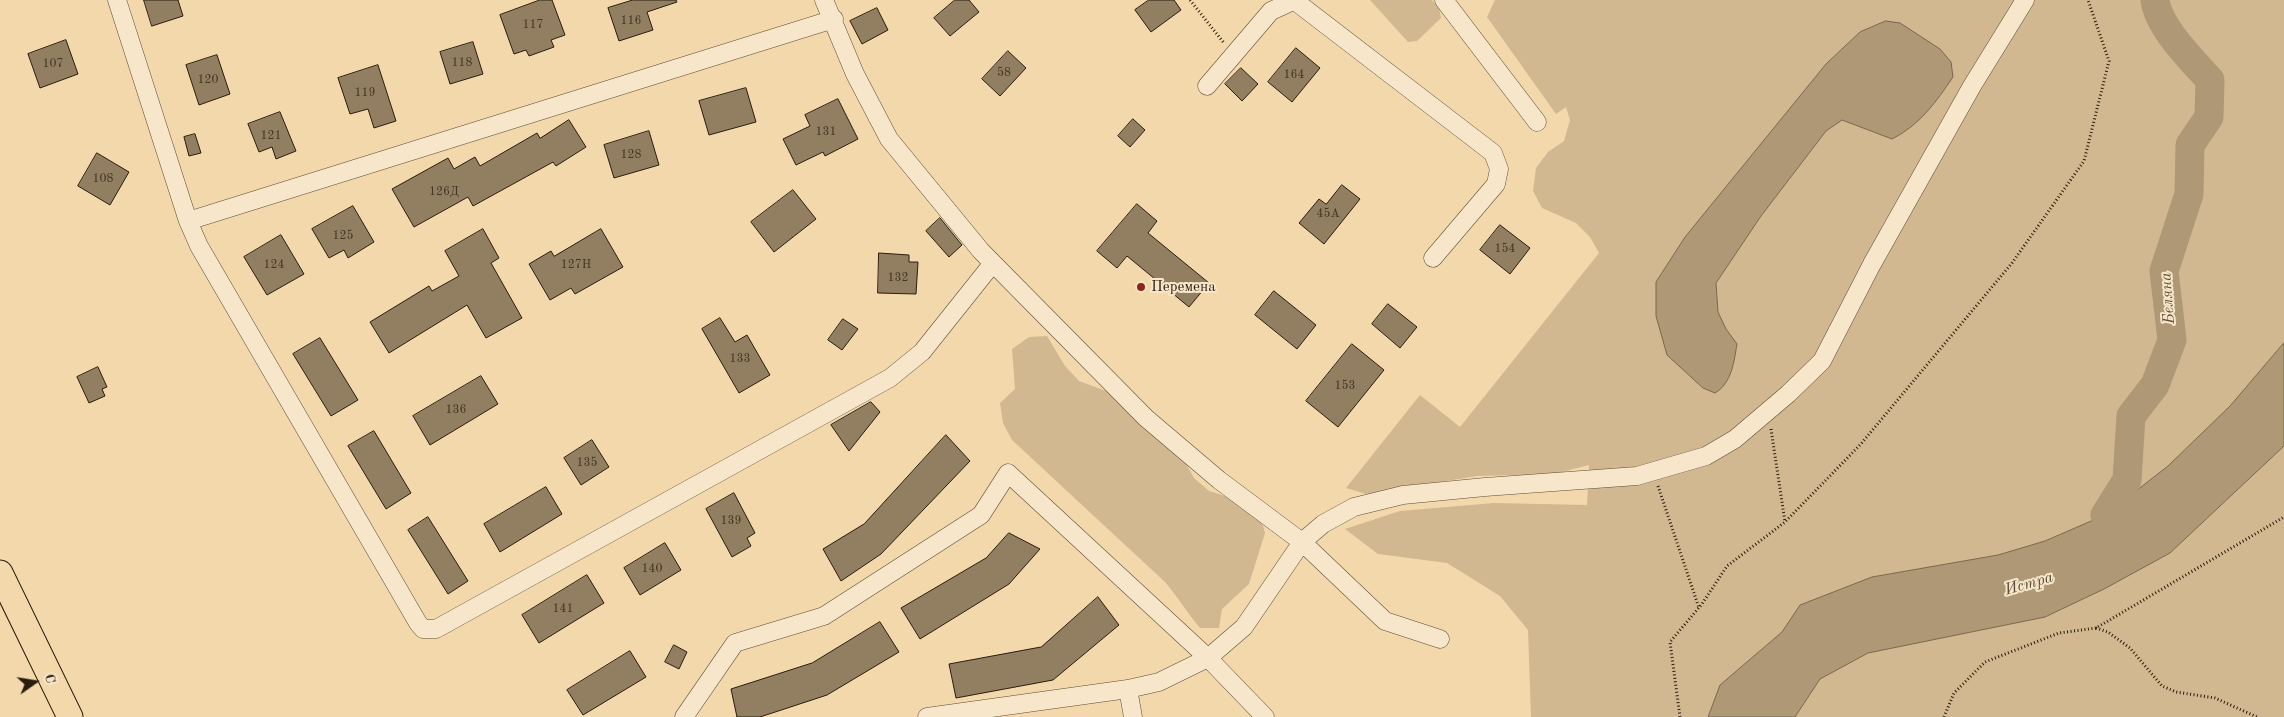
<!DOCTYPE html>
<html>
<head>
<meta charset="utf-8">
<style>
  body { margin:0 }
  #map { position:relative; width:2284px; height:717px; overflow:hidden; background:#f3d8ac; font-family:"Old Standard TT",serif }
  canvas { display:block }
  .north { position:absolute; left:10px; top:657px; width:50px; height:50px; -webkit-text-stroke:4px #f7e6c9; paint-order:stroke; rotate:77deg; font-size:14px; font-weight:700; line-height:20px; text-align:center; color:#291d0d }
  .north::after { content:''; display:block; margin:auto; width:18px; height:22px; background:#291d0d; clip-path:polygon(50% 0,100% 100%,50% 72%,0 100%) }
</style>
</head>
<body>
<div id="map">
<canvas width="2284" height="717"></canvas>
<div class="north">С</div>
</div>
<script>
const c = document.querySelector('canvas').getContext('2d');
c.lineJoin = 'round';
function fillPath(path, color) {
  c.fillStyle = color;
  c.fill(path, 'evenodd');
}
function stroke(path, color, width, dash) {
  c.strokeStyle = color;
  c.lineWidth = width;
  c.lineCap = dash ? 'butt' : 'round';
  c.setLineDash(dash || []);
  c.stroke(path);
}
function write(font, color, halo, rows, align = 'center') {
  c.font = font + ' "Old Standard TT",serif';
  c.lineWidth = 4;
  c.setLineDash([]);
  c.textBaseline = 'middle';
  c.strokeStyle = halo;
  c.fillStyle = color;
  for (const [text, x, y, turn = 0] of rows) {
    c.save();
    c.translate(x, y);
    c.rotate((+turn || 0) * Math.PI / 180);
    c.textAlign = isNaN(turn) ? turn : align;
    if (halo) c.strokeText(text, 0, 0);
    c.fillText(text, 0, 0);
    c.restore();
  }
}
const green = new Path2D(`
  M1370,0H1432L1439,8L1441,18L1417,41L1408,42Z
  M1495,0H2284V343L2230,406L2168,466L2105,515L2045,541L1998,555L1872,577L1800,605L1782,632L1720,685L1708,717H1531L1528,630L1500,596L1447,563L1378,554L1345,529L1400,511L1494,503L1587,505L1589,465L1554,474L1477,476L1366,494L1346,488L1420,395L1460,427L1599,253L1590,237L1576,223L1542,208L1533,191L1536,168L1548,152L1564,141L1570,120L1566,107L1556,114L1487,17ZM1860,32L1953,77C1936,102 1920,125 1892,139L1842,120L1826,131L1761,216L1716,283L1718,312L1726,330L1737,344L1656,282L1685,237L1826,64Z
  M1047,336L1065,366L1079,381L1117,395L1185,462L1194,478L1209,491L1244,502L1260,514L1265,533L1249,584L1222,609L1219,628H1200C1187,613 1178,597 1165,582L1012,440L1003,423L1000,403L1015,389L1012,349L1029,337Z
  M2284,446V717H1795L1820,679L1868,653L2045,617L2104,589L2170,553Z`);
const water = new Path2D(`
  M1886,21L1900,23L1940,49L1951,62L1953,77C1936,102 1920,125 1892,139L1842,120L1826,131L1761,216L1716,283L1718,312L1726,329L1737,344C1734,361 1732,383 1715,393L1703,388L1667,355L1656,316V282L1685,237L1826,64L1860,32Z
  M2284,343V446L2170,553L2104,589L2045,617L1868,653L1820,679L1795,717H1708L1720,685L1782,632L1800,605L1872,577L1998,555L2045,541L2105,515L2168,466L2230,406Z`);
const river = new Path2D(`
  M2117,543L2105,515L2127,480L2131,416L2155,385L2172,340L2164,271L2189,194L2190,145L2209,117L2210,80C2192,60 2158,27 2155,0`);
const building = new Path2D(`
  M144,0H178L183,16L152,26Z
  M540,0H552L565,35L551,40L554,47L529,56L526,50L514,54L500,15Z
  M633,0H676L677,2L647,12L653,30L619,41L608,8Z
  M955,0H969L979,12L950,36L934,18Z
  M1149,0H1174L1181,10L1151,32L1135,10Z
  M877,8L888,30L862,44L850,21Z
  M66,40L78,74L40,88L28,54Z
  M473,42L483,74L450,84L440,52Z
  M1296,48L1320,68L1292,102L1268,82Z
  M1008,51L1026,68L1000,96L982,79Z
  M217,55L230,94L199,105L186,65Z
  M378,65L396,121L374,128L368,109L350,114L338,78Z
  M1241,68L1258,84L1242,101L1225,84Z
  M746,88L756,122L709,135L699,101Z
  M838,99L858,139L825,156L823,152L796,165L783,139L810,126L805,115Z
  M280,112L296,151L276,159L272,147L259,152L248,124Z
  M1133,119L1145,130L1130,147L1118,136Z
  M569,120L586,147L556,166L553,162L473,206L468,197L414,227L392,189L448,158L454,169L475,157L480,166L537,133L540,138Z
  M649,131L659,165L614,178L604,145Z
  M195,134L201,153L189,156L184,137Z
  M97,153L129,172L110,205L78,186Z
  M1342,185L1360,199L1324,244L1299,223L1319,199L1326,204Z
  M793,190L816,219L774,252L751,222Z
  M1137,204L1157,221L1148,233L1209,283L1189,307L1127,256L1117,268L1097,251Z
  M353,206L374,242L348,258L344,250L329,258L312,229Z
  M940,218L962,245L949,257L926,231Z
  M1500,225L1530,248L1510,274L1480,250Z
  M483,229L499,258L491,263L522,318L486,338L467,305L389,353L370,322L429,286L432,291L459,276L445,251Z
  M601,229L623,267L575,294L571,288L550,300L529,264L551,251L554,256Z
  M281,235L304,274L267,295L244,257Z
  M879,253L909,255V262H918L916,294L878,293Z
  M1274,291L1316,325L1297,349L1255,315Z
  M1388,304L1417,327L1400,348L1372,324Z
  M720,318L735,342L747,335L770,375L739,393L702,329Z
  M843,319L858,329L842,350L828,340Z
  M320,338L358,400L331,416L293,354Z
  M1352,344L1384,370L1338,427L1306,401Z
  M98,367L107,387L102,389L105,396L89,403L77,377Z
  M481,376L498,404L430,445L413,416Z
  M871,402L880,412L849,451L831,425Z
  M374,431L411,493L386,509L348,446Z
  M946,435L970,461L881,554L841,581L823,549L864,524Z
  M592,440L609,467L581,485L564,458Z
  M546,487L562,514L500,552L484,524Z
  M734,493L755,533L747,538L751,546L732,557L706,509Z
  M428,517L468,581L448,594L408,530Z
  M1009,533L1040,549L1009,584L920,639L901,608L986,558Z
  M665,543L681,570L640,595L624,568Z
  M587,575L604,603L539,643L522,615Z
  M1098,597L1119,625L1053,680L956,698L949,664L1041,647Z
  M880,622L899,652L827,695L760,717H737L731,689L812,663Z
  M674,645L687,652L679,669L665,662Z
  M630,651L646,677L583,715L567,690Z`);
const path = new Path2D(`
  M1190,0L1224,43
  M1771,429L1785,522
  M1658,486L1699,608
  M2096,628L2108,632L2130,648L2162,686L2176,692L2215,698L2257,717
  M1680,717L1670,642L1702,604L1727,566L1785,522L1860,445L2012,263L2084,161L2109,61L2088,0
  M1944,717L1954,693L1985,662L2059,633L2096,628L2284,517`);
const minor = new Path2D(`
  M117,0L188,221L199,246L418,623L423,629H436L890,378L922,352L993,263
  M824,0L855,74L889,139L981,251L1146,418L1219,480L1302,542L1385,621L1440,639
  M1444,0L1537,122
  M1295,1L1493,153L1499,169L1496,184L1433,258
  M1207,86L1271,11L1295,0
  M188,221L834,19
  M1128,689L1133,717
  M684,717L735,643L824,616L981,515L1008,473L1208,658L1265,717
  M927,717L1128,689L1159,682L1208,658L1244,627L1302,542L1323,524L1354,507L1403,495L1485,487L1637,476L1706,456L1735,439L1788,394L1822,361L1872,264L1972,86L2025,0`);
const highway = new Path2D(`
  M0,573L70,717`);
const markers = [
  [1141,287,5,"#8f2418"]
];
const numberNames = [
  ["116",631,21],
  ["117",533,25],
  ["118",462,63],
  ["107",53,64],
  ["58",1004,73],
  ["164",1294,75],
  ["120",208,80],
  ["119",365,93],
  ["131",826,132],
  ["121",271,136],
  ["128",631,155],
  ["108",103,179],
  ["126Д",444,192],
  ["45А",1328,214],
  ["125",343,236],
  ["154",1505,249],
  ["124",274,265],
  ["127Н",576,265],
  ["132",898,278],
  ["133",740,359],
  ["153",1345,386],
  ["136",456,410],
  ["135",587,463],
  ["139",731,521],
  ["140",652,569],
  ["141",563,609]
];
const poiNames = [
  ["Перемена",1151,287]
];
const waterNames = [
  ["Беляна",2168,298,-94],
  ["Истра",2029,584,-16]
];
fillPath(green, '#d1b891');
fillPath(water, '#ae9876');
stroke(water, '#79674c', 1);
stroke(river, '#ae9876', 29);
fillPath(building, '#927e60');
stroke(building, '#291d0d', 1);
stroke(minor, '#5c4c35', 19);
stroke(highway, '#291d0d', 27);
stroke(path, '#291d0d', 3, [1, 2.5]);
stroke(minor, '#f7e6c9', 18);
stroke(highway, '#f3d8ac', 25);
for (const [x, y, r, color] of markers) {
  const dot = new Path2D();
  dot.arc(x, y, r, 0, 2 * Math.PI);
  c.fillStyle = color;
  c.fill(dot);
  stroke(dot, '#f7e6c9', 2);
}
write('12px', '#433522', null, numberNames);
write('15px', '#291d0d', '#f7e6c9', poiNames, 'left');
write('italic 16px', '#5e4e37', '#f7e6c9', waterNames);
</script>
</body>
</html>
